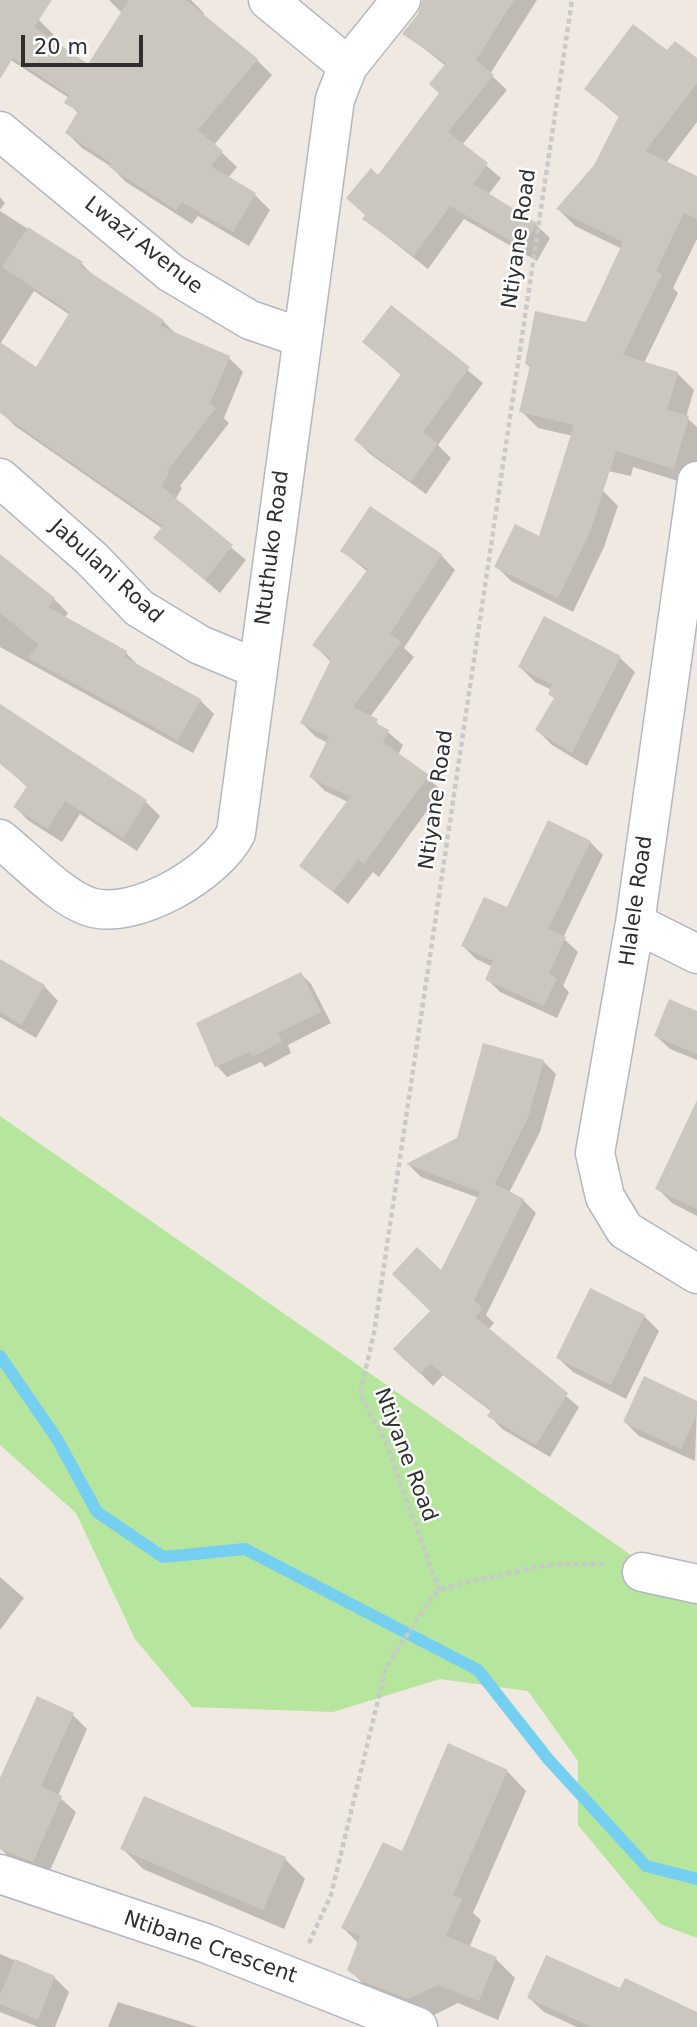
<!DOCTYPE html>
<html>
<head>
<meta charset="utf-8">
<style>
  body { margin:0 }
  #map { position:relative; width:697px; height:2027px; overflow:hidden; background:#efe9e1; font-family:"DejaVu Sans",sans-serif }
  canvas { display:block }
  .scale { position:absolute; left:21px; top:35px; width:122px; height:32px; box-sizing:border-box; border:4px solid #2e2e2e; border-top:0; padding-left:9px; font-size:21px; line-height:24px; white-space:nowrap; color:#2e2e2e; -webkit-text-stroke:5px #fff; paint-order:stroke }
</style>
</head>
<body>
<div id="map">
<canvas width="697" height="2027"></canvas>
<div class="scale">20 m</div>
</div>
<script>
const c = document.querySelector('canvas').getContext('2d');
c.lineJoin = 'round';
function fillPath(path, color) {
  c.fillStyle = color;
  c.fill(path, 'evenodd');
}
function stroke(path, color, width, dash) {
  c.strokeStyle = color;
  c.lineWidth = width;
  c.lineCap = dash ? 'butt' : 'round';
  c.setLineDash(dash || []);
  c.stroke(path);
}
function write(font, color, halo, rows, align = 'center') {
  c.font = font + ' "DejaVu Sans",sans-serif';
  c.lineWidth = 5;
  c.setLineDash([]);
  c.textBaseline = 'middle';
  c.strokeStyle = halo;
  c.fillStyle = color;
  for (const [text, x, y, turn = 0] of rows) {
    c.save();
    c.translate(x, y);
    c.rotate((+turn || 0) * Math.PI / 180);
    c.textAlign = isNaN(turn) ? turn : align;
    if (halo) c.strokeText(text, 0, 0);
    c.fillText(text, 0, 0);
    c.restore();
  }
}
const green = new Path2D(`
  M0,1116L697,1601V1938L660,1924L578,1825V1761L528,1691L440,1679L333,1712L192,1707L135,1639L76,1513L0,1445Z`);
const shadow = new Path2D(`
  M0,0H9L39,20L54,35L50,40L89,67L122,13L109,0H191L204,13L202,16L257,60L272,75L214,145L237,167L228,178L255,195L270,210L249,246L198,216L192,224L126,182L110,166L82,148L67,133L79,114L67,102L69,98L3,55L0,58Z
  M439,0H537L490,74L507,90L462,145L501,178L488,195L536,225L550,238L537,261L464,219L428,269L364,219L378,177L440,93L446,66L413,40Z
  M667,53L697,60V122L666,163L697,178V239L673,288L678,293L644,363L677,373L694,390L686,417L697,427V463L691,485L633,467L631,476L585,466L573,436L538,428L521,411L531,368L526,364L587,324L622,249L575,226L558,209L595,166L620,118L586,89Z
  M0,197L5,203L0,210Z
  M0,211L81,263L95,277L163,321L177,335L229,358L243,372L224,418L229,423L180,486L182,488L175,500L246,560L220,593L155,538L163,529L15,426L1,412L0,345L37,370L70,315L34,291L0,344Z
  M392,307L483,383L438,445L451,458L426,494L370,454L356,440L402,376L364,342Z
  M603,491L618,506L604,547L573,612L511,581L497,567Z
  M342,551L441,555L455,570L404,648L414,657L370,717L403,745L398,755L442,790L379,877L373,872L348,904L301,866L348,802L325,791L311,777L328,743L316,737L302,723L331,662L314,645L368,572Z
  M0,556L54,599L68,613L64,618L126,653L140,667L200,700L214,714L193,753L0,647Z
  M545,619L620,658L635,672L587,766L552,745L537,730L555,699L552,690L535,682L520,667Z
  M0,706L146,802L160,816L137,851L80,814L62,842L29,821L15,807L28,788L0,762Z
  M590,842L603,855L563,938L578,952L563,986L569,992L557,1018L500,992L487,979L493,967L476,959L463,946Z
  M0,961L44,986L58,1001L36,1038L0,1017Z
  M301,974L311,984L331,1023L288,1045L291,1053L265,1067L261,1062L227,1077L217,1066Z
  M697,1013V1060L670,1049L656,1036Z
  M543,1061L556,1074L540,1132L509,1193L523,1200L536,1213L486,1315L494,1323L488,1330L579,1407L550,1457L502,1429L490,1416L492,1412L443,1375L433,1386L396,1349L432,1311L442,1273L479,1198L421,1177L409,1165L459,1139Z
  M697,1158V1216L672,1203L657,1188Z
  M644,1316L659,1331L626,1399L573,1372L558,1358Z
  M697,1404L695,1461L639,1436L625,1422Z
  M0,1577L24,1598L0,1630Z
  M73,1715L87,1729L58,1796L76,1812L48,1875L13,1861L0,1848V1782Z
  M507,1771L526,1791L473,1913L481,1920L469,1948L496,1959L515,1978L498,2020L458,2003L428,2018L368,1989L349,1969L359,1944L343,1928Z
  M122,1848L285,1859L305,1879L284,1929L143,1869Z
  M0,1954L54,1977L69,1992L55,2027H38L0,2012Z
  M621,1991L697,2014V2027H577L544,2012L529,1998Z
  M118,2002L198,2027H108Z`);
const stream = new Path2D(`
  M0,1356L57,1439L97,1512L163,1557L245,1549L478,1670L548,1759L646,1866L697,1879`);
const building = new Path2D(`
  M0,0H52L34,27L88,64L129,0H186L258,59L198,130L223,151L211,166L256,193L233,232L182,202L176,210L109,167L111,163L65,133L78,111L64,103L69,95L13,58L0,79Z
  M422,0H514L476,60L494,75L448,132L488,163L473,184L537,223L522,248L450,206L414,256L362,219L365,215L346,198L371,168L378,175L439,93L429,84L446,63L402,34L418,14Z
  M633,24L667,50L675,41L697,58V83L645,151L697,176V219L684,213L656,271L662,274L623,355L678,372L667,410L689,416L674,469L616,451L590,532L558,598L494,567L515,524L539,536L574,425L519,412L530,365L525,364L535,311L586,322L623,242L556,209L594,165L619,116L584,89Z
  M28,227L83,262L80,266L164,320L160,326L230,356L210,403L216,408L167,471L169,473L161,486L233,545L205,580L153,538L163,526L0,413V342L36,367L70,312L2,267Z
  M391,305L470,367L423,432L438,443L411,482L354,440L401,374L362,342Z
  M370,506L442,554L390,634L401,642L353,707L378,719L376,723L389,730L383,742L429,775L364,864L358,859L333,892L299,866L350,797L309,777L329,737L300,723L331,659L312,645L368,569L340,551Z
  M0,554L55,598L48,607L127,651L124,657L201,699L178,740L28,658L39,645L0,613Z
  M544,616L621,656L572,753L535,730L554,698L548,694L552,685L518,667Z
  M0,704L147,800L123,838L65,801L47,829L13,807L27,786L0,764Z
  M548,820L591,841L548,929L566,937L549,974L557,978L544,1006L485,980L493,961L461,946L484,897L507,907Z
  M0,959L45,985L21,1025L0,1012Z
  M301,972L321,1012L278,1033L282,1041L253,1057L250,1052L215,1067L196,1023Z
  M669,999L697,1011V1054L654,1036Z
  M483,1043L544,1060L528,1118L495,1184L524,1199L474,1300L483,1309L475,1317L568,1393L536,1445L487,1416L491,1410L430,1364L420,1374L393,1349L430,1311L392,1274L417,1247L441,1270L480,1192L406,1164L457,1138Z
  M697,1100V1209L655,1189Z
  M590,1288L645,1315L611,1385L556,1358Z
  M644,1376L697,1401V1414L681,1449L623,1422Z
  M37,1696L74,1713L41,1786L62,1796L33,1862L0,1849V1778Z
  M448,1743L508,1770L453,1895L462,1899L446,1936L497,1957L479,2001L438,1985L408,1999L362,1981L347,1970L360,1936L341,1928L383,1842L402,1851Z
  M144,1796L286,1857L263,1910L120,1849Z
  M546,1955L620,1988L625,1978L697,2012V2027H592L527,1998Z
  M15,1959L55,1976L38,2020L0,2004V1995Z`);
const path = new Path2D(`
  M439,1590L387,1445L360,1394L374,1333L572,0
  M309,1943L331,1895L386,1667L426,1606L439,1590L468,1582L547,1565L603,1564`);
const minor = new Path2D(`
  M268,0L348,66
  M0,131L171,273L250,320L300,337
  M0,478L92,559L139,608L200,645L258,669
  M697,481L635,923L595,1153L605,1197L625,1230L697,1274
  M0,839C25,859 61,898 90,907C135,921 216,873 236,833L335,99L348,66L401,0
  M635,923L697,954
  M642,1572L697,1584
  M0,1874L205,1943L418,2027`);
const streetNames = [
  ["Ntiyane Road",520,239,-82],
  ["Lwazi Avenue",143,246,38],
  ["Ntuthuko Road",273,548,-83],
  ["Jabulani Road",106,572,42],
  ["Ntiyane Road",437,800,-82],
  ["Hlalele Road",637,901,-82],
  ["Ntiyane Road",405,1455,69],
  ["Ntibane Crescent",210,1948,19]
];
fillPath(green, '#b6e59e');
fillPath(shadow, '#0003');
stroke(stream, '#75cff0', 12);
fillPath(building, '#cbc7bf');
stroke(minor, '#b4b7c1', 41);
stroke(path, '#c9c9c9', 4.5, [5, 3.5]);
stroke(minor, '#fff', 38);
write('21px', '#2e2e2e', '#fff', streetNames);
</script>
</body>
</html>
